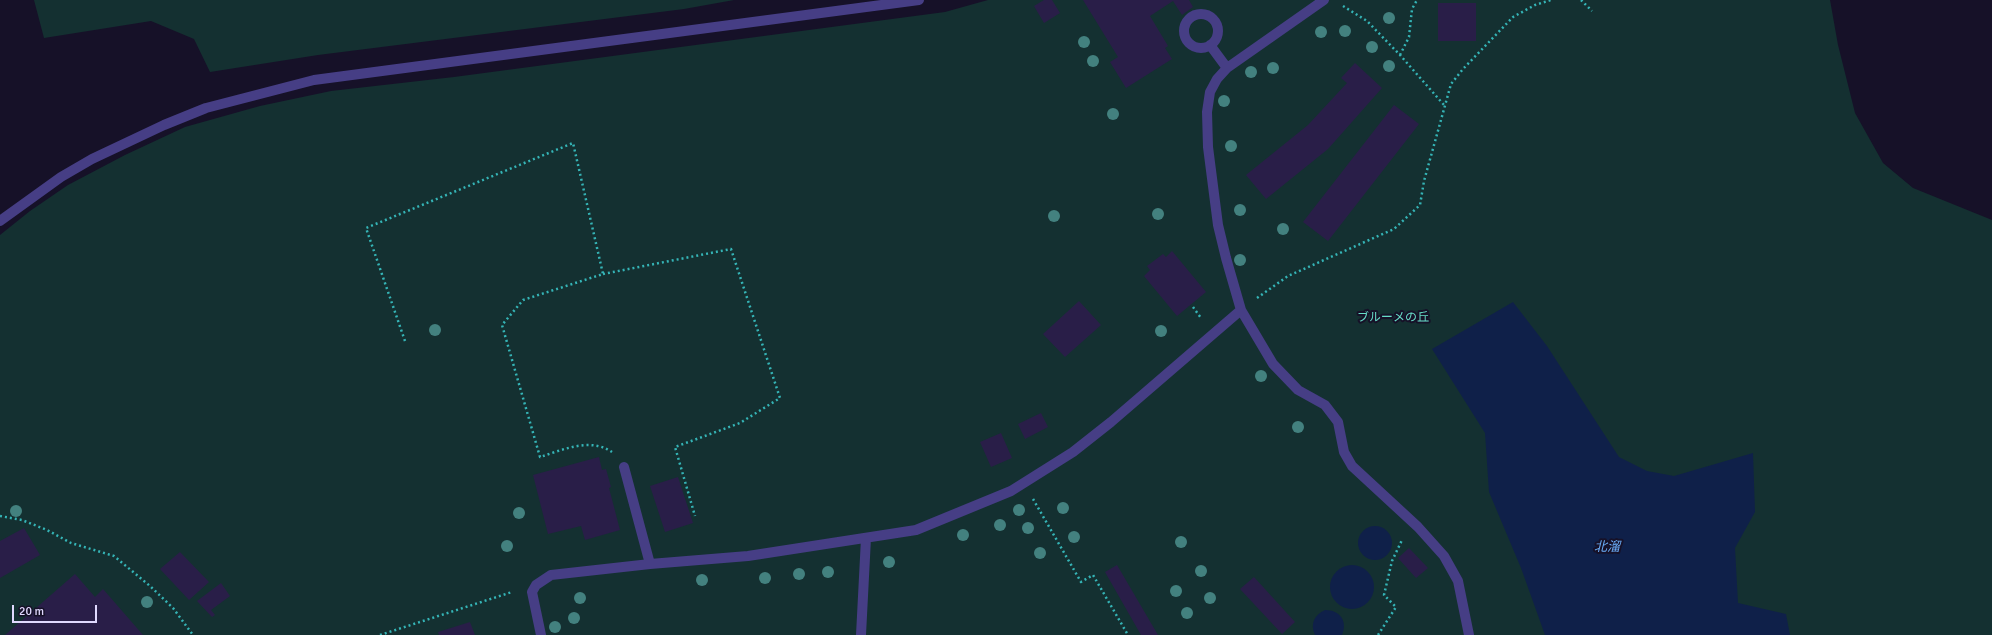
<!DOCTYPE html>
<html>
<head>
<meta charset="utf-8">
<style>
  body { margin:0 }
  #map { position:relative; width:1992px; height:635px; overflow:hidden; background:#161128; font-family:Signika,sans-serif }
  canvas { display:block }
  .scale { position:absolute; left:12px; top:605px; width:85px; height:18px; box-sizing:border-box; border:2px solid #e0d9fe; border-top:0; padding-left:5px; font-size:12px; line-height:14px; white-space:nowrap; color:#e0d9fe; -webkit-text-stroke:3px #161128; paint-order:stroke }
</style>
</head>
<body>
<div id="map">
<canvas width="1992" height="635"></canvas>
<div class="scale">20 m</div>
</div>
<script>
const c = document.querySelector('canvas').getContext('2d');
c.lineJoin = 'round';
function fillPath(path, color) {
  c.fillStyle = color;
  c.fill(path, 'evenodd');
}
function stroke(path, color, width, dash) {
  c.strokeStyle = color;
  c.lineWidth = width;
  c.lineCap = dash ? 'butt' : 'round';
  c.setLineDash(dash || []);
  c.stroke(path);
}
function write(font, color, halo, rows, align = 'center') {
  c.font = font + ' Signika,"Noto Sans JP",sans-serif';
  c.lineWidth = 4;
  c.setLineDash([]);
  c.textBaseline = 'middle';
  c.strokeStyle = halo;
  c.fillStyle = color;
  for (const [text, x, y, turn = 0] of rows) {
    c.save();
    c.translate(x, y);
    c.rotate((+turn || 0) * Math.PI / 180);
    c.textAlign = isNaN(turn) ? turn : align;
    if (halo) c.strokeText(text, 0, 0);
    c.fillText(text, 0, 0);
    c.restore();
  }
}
const green = new Path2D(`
  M34,0H734L684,9L318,55L210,72L194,39L151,21L44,38Z
  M988,0H1830L1838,45L1855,113L1883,163L1913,188L1992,220V635H0V235L30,211L68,185L125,155L185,127L260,106L331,91L454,77L945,12Z`);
const water = new Path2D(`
  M1513,302L1547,346L1619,457L1647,471L1674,476L1753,453L1755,512L1735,548L1738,603L1786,614L1790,635H1545L1521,568L1489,492L1485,433L1432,349Z
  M1358 543a17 17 0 1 1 34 0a17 17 0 1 1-34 0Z
  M1330 587a22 22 0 1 1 44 0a22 22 0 1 1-44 0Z
  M1325,610C1340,610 1348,621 1342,635H1315C1310,624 1314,615 1325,610Z`);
const building = new Path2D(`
  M1044,0H1052L1060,13L1044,23L1034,6Z
  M1083,0H1189L1193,7L1182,15L1173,1L1150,16L1168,46L1165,48L1172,59L1126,88L1110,62L1118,57Z
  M1438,3H1476V41H1438Z
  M1355,63L1382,88L1328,149L1266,199L1246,175L1308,125L1347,83L1341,78Z
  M1394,105L1419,124L1328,241L1303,222Z
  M1172,251L1206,292L1177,316L1144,276L1150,270L1147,266L1163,254L1166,257Z
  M1079,301L1101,325L1065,357L1043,334Z
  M1041,413L1048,427L1025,439L1018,424Z
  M1001,433L1012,458L991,467L980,442Z
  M599,457L602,470L606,469L611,487L609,488L620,530L585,540L581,526L548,534L533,475Z
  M678,477L693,523L665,532L650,486Z
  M24,528L40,555L0,578V541Z
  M1409,548L1428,568L1416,578L1398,558Z
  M180,552L209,582L189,600L160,569Z
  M1117,565L1158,635H1141L1105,572Z
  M75,574L95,597L103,589L143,635H5Z
  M1254,577L1295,622L1282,634L1240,589Z
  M221,583L230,596L211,610L215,615L212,617L197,601Z
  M470,622L475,635H439L438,632Z`);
const path = new Path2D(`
  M1581,0L1592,11
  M1343,6L1367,21L1400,55L1444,105
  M1400,55L1409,37L1412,9L1417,0
  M603,274L731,249L780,398L740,423L675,447L695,516
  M1257,298L1288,276L1394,229L1420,205L1424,181L1451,84L1463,69L1513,17L1535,5L1551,0
  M1193,307L1201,318
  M405,341L366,228L573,143L603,274L523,300L502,325L540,457C562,450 590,437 612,452
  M1033,499L1081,582L1093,575L1128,635
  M0,516L22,520L47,530L71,543L114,556L150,586L173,608L193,635
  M380,635L512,592
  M1378,635L1396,607L1384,595L1392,561L1402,540`);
const minor = new Path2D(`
  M1324,0L1227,68L1217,79L1210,92L1207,112L1208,147L1218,225L1226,258L1241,310L1273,364L1298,390L1325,405L1338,422L1344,452L1352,466L1418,527L1444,556L1458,581L1469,635
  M1184 31a17 17 0 1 1 34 0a17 17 0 1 1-34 0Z
  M1210,45L1227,68
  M0,221L61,177L92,159L164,125L206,108L314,80L919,0
  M624,467L650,564
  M541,635L532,592L536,585L551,575L650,564L748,556L916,530L1011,491L1073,452L1111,422L1241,310
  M861,635L866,538`);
const trees = [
  [1389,18],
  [1345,31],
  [1321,32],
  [1084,42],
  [1372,47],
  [1093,61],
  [1389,66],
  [1273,68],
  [1251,72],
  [1224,101],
  [1113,114],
  [1231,146],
  [1240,210],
  [1158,214],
  [1054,216],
  [1283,229],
  [1240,260],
  [435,330],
  [1161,331],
  [1261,376],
  [1298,427],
  [1063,508],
  [1019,510],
  [16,511],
  [519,513],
  [1000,525],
  [1028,528],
  [963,535],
  [1074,537],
  [1181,542],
  [507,546],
  [1040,553],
  [889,562],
  [1201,571],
  [828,572],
  [799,574],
  [765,578],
  [702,580],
  [1176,591],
  [580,598],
  [1210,598],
  [147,602],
  [1187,613],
  [574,618],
  [555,627]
];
const parkNames = [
  ["ブルーメの丘",1393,318]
];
const waterNames = [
  ["北溜",1607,548]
];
fillPath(green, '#143031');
fillPath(water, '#0f2049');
fillPath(building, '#291e48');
stroke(path, '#35b4b6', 2.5, [2, 3]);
stroke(minor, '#463e85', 10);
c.fillStyle = '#43817f';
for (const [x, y] of trees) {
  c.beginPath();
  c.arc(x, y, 6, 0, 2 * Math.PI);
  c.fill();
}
write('12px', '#67dcc7', '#161128', parkNames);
write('italic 13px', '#6baef9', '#161128', waterNames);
</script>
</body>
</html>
